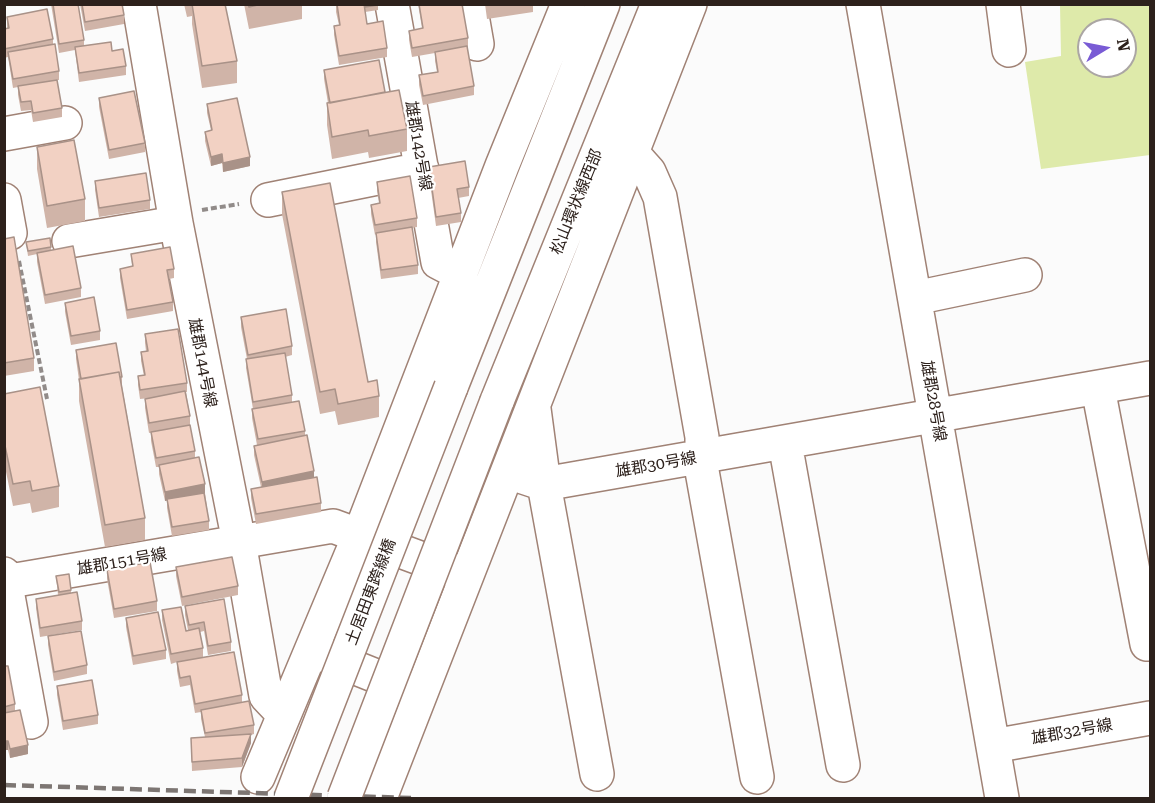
<!DOCTYPE html>
<html>
<head>
<meta charset="utf-8">
<style>
  body { margin:0 }
  #map { position:relative; width:1155px; height:803px; overflow:hidden; background:#fbfbfb; font-family:"Roboto Serif",serif }
  canvas { display:block }
  .frame { position:absolute; inset:0; border:6px solid #2d211c; pointer-events:none }
  .north { position:absolute; left:1077px; top:18px; width:60px; height:60px; box-sizing:border-box; background:#fff; border:2px solid #aba6a4; border-radius:50%; rotate:80deg; font-size:16px; font-weight:700; line-height:24px; text-align:center; color:#2d211c }
  .north::after { content:''; display:block; margin:auto; width:21px; height:27px; background:#795bd5; clip-path:polygon(50% 0,100% 100%,50% 72%,0 100%) }
</style>
</head>
<body>
<div id="map">
<canvas width="1155" height="803"></canvas>
<div class="frame"></div>
<div class="north">N</div>
</div>
<script>
const c = document.querySelector('canvas').getContext('2d');
c.lineJoin = 'round';
function fillPath(path, color) {
  c.fillStyle = color;
  c.fill(path, 'evenodd');
}
function stroke(path, color, width, dash) {
  c.strokeStyle = color;
  c.lineWidth = width;
  c.lineCap = dash ? 'butt' : 'round';
  c.setLineDash(dash || []);
  c.stroke(path);
}
function write(font, color, halo, rows, align = 'center') {
  c.font = font + ' "Roboto Serif","Noto Sans JP",serif';
  c.lineWidth = 4.5;
  c.setLineDash([]);
  c.textBaseline = 'middle';
  c.strokeStyle = halo;
  c.fillStyle = color;
  for (const [text, x, y, turn = 0] of rows) {
    c.save();
    c.translate(x, y);
    c.rotate((+turn || 0) * Math.PI / 180);
    c.textAlign = isNaN(turn) ? turn : align;
    if (halo) c.strokeText(text, 0, 0);
    c.fillText(text, 0, 0);
    c.restore();
  }
}
const green = new Path2D(`
  M1060,5H1150V155L1041,169L1025,62L1061,56ZM1089,30H1125V66H1089Z`);
const path = new Path2D(`
  M202,210L239,204
  M19,261L47,399`);
const minor = new Path2D(`
  M139,4L176,223L239,542L266,696L283,714
  M392,4L438,262L461,274
  M470,4L477,44
  M863,4L1002,798
  M1003,4L1009,50
  M4,134L65,123
  M633,154L649,172L660,197L702,437V471L757,777
  M4,200L10,233
  M268,200L422,169
  M69,241L176,223
  M915,298L1025,275
  M451,387L603,4
  M1098,388L1147,644
  M497,401L658,4
  M534,409L544,484L597,774
  M785,443L843,765
  M508,472L544,484L1150,378
  M4,574L31,722
  M4,582L333,526L460,573
  M316,652L416,692
  M993,746L1150,718
  M258,777L360,534L502,166L568,4
  M380,798L690,4`);
const rail = new Path2D(`
  M4,785L411,798`);
const minorBridge = new Path2D(`
  M291,798L451,387
  M344,798L497,401`);
const wall = new Path2D(`
  M51,4H78L84,40V46L112,51L126,66V75L79,82L75,50L59,53Z
  M80,4H122L124,15V24L85,31Z
  M184,4H225L237,61V83L202,88L192,24V16L187,17Z
  M244,4H302V19L249,29Z
  M336,4L367,24L387,48V57L339,65L334,35V26L339,25L336,12Z
  M364,4H378V10L365,12Z
  M418,4H462L468,38V47H467L474,86V95L423,105L419,85V75L437,72L435,61V53L412,57L409,40V31L422,28Z
  M485,4H533V12L487,19Z
  M7,17L53,39V44L59,71V80H57L62,108V117L33,122L31,110L21,111L18,95V87L13,88L8,57L4,58V29L7,28Z
  M324,70L385,92L407,129V151L369,158L368,152L332,159L327,125V103H328L324,79Z
  M99,98L145,143V152L109,159L99,107Z
  M207,104L250,166L223,172L222,163L211,166L205,141V132L211,130L207,113Z
  M37,147L85,199V221L47,228L37,169Z
  M429,167L469,187V196L458,198L461,213V222L436,226L429,176Z
  M95,181L150,200V209L99,217L95,190Z
  M377,182L417,218V227L412,228L418,265V274L381,279L376,242V234L375,235L371,214V205L379,203L377,191Z
  M282,192L368,382L379,396V417L338,425L335,411L320,414L282,214Z
  M4,239L34,358V371L4,376Z
  M26,242L51,247V251L81,288V297L45,304L37,262V254L28,256Z
  M131,254L174,269V278L169,279L173,302V311L127,319L120,278V269L132,266Z
  M65,303L100,331V340L71,345L65,312Z
  M241,317L292,346V355L285,357L292,395V402L305,431V435L314,477L321,503V512L256,524L251,498V489L261,487L254,455V446L257,445L252,418V409H253L246,368L247,359L241,327Z
  M145,334L187,383V392H186L190,416V425L195,451V458L205,493L209,521V530L172,536L167,508V500L165,501L159,474V467H156L151,441V432L166,429L149,433L145,408V399L150,398L140,399L138,385V376H144L141,361V352L146,351L145,343Z
  M76,350L122,377V386L145,518V540L105,547L79,401V380L76,359Z
  M4,394L59,486V507L32,513L30,503L13,506L4,462Z
  M176,567L238,586V595L182,606L176,576Z
  M107,570L157,601V611L114,618L107,579Z
  M56,576L71,590V593L82,621V630L40,637L36,608V599L58,595Z
  M185,606L231,642V651L208,655L204,631L200,632L203,648V657L242,695V702L254,725V734L251,735V743L242,767L192,771L191,738L205,737L201,719V712L195,713L190,685L180,687L177,671V662L171,664L162,620V610L186,631L188,630L185,615Z
  M126,618L166,650V659L133,665L126,627Z
  M48,636L87,665V674L54,681L48,645Z
  M4,654L5,666L15,704V711L28,754L10,758L8,750H4Z
  M57,686L98,715V724L63,730L57,695Z`);
const shadedWall = new Path2D(`
  M222,154V163L211,166V157Z
  M250,157V166L223,172V163Z
  M314,471V480L262,491V482Z
  M205,484V493L165,501V492Z
  M251,734V743L242,767V758Z
  M4,741H8V750H4Z
  M28,745V754L10,758V749Z`);
const building = new Path2D(`
  M53,4H78L84,40L59,44Z
  M82,4H122L124,15L85,22Z
  M192,4H225L237,61L202,66Z
  M248,4H262L249,7Z
  M337,4H364L367,24L383,21L387,48L339,56L334,26L340,25Z
  M365,4H378V5L365,7Z
  M419,4H462L468,38L412,48L409,31L423,28Z
  M47,9L53,39L4,49V29L9,28L7,17Z
  M111,42L112,51L123,49L126,66L79,73L75,47Z
  M55,44L59,71L13,79L8,52Z
  M467,46L474,86L423,96L419,75L438,72L435,52Z
  M379,60L385,92L330,103L324,70Z
  M57,80L62,108L33,113L31,101L21,102L18,86Z
  M399,90L407,129L369,136L368,130L332,137L327,103Z
  M134,91L145,143L109,150L99,98Z
  M237,98L250,157L223,163L222,154L211,157L205,132L212,130L207,104Z
  M74,140L85,199L47,206L37,147Z
  M465,161L469,187L457,189L461,213L436,217L429,167Z
  M146,173L150,200L99,208L95,181Z
  M410,176L417,218L375,225L371,205L380,203L377,182Z
  M330,183L368,382L377,380L379,396L338,404L335,389L320,392L282,192Z
  M412,227L418,265L381,270L376,233Z
  M14,237L34,358L4,363V239Z
  M50,238L51,247L28,251L26,242Z
  M73,246L81,288L45,295L37,253Z
  M170,247L174,269L167,270L173,302L127,310L120,269L133,266L131,254Z
  M94,297L100,331L71,336L65,303Z
  M286,309L292,346L248,355L241,317Z
  M178,329L187,383L140,390L138,376L145,375L141,352L148,351L145,334Z
  M116,343L122,377H120L119,372L81,379L76,350Z
  M285,353L292,395L253,402L246,359Z
  M119,372L145,518L105,525L79,379Z
  M40,387L59,486L32,491L30,481L13,484L4,441V394Z
  M185,391L190,416L149,423L145,399Z
  M299,401L305,431L258,439L252,409Z
  M190,425L195,451L156,458L151,432Z
  M307,435L314,471L262,482L254,446Z
  M199,457L205,484L165,492L159,465Z
  M317,477L321,503L256,514L251,489Z
  M204,493L209,521L172,527L167,499Z
  M232,557L238,586L182,597L176,567Z
  M150,562L157,601L114,609L107,570Z
  M69,574L71,590L59,592L56,576Z
  M77,592L82,621L40,628L36,599Z
  M224,599L231,642L208,646L204,622L189,625L185,606Z
  M181,607L186,631L199,628L203,648L171,654L162,610Z
  M158,612L166,650L133,656L126,618Z
  M81,631L87,665L54,672L48,636Z
  M234,652L242,695L195,704L190,676L180,678L177,662Z
  M4,666H8L15,704L4,707Z
  M92,680L98,715L63,721L57,686Z
  M249,701L254,725L205,733L201,710Z
  M20,710L28,745L10,749L8,741H4V713Z
  M251,734L242,758L192,762L191,738Z`);
const streetNames = [
  ["雄郡142号線",418,146,80],
  ["松山環状線西部",577,202,-68],
  ["雄郡144号線",202,363,79],
  ["雄郡28号線",933,401,80],
  ["雄郡30号線",656,465,-10],
  ["雄郡151号線",122,562,-10],
  ["土居田東跨線橋",371,592,-69],
  ["雄郡32号線",1072,732,-10]
];
fillPath(green, '#deeaaa');
stroke(minor, '#a08275', 36);
stroke(path, '#918b89', 4, [6, 3]);
stroke(minor, '#fff', 33);
stroke(rail, '#7d7673', 4.5, [12, 6]);
stroke(minorBridge, '#a08275', 36, []);
stroke(minorBridge, '#fff', 33);
fillPath(wall, '#d0b4a8');
fillPath(shadedWall, '#a99288');
fillPath(building, '#f2d1c3');
stroke(building, '#a99288', 1.5);
write('16px', '#2d211c', '#fff', streetNames);
</script>
</body>
</html>
